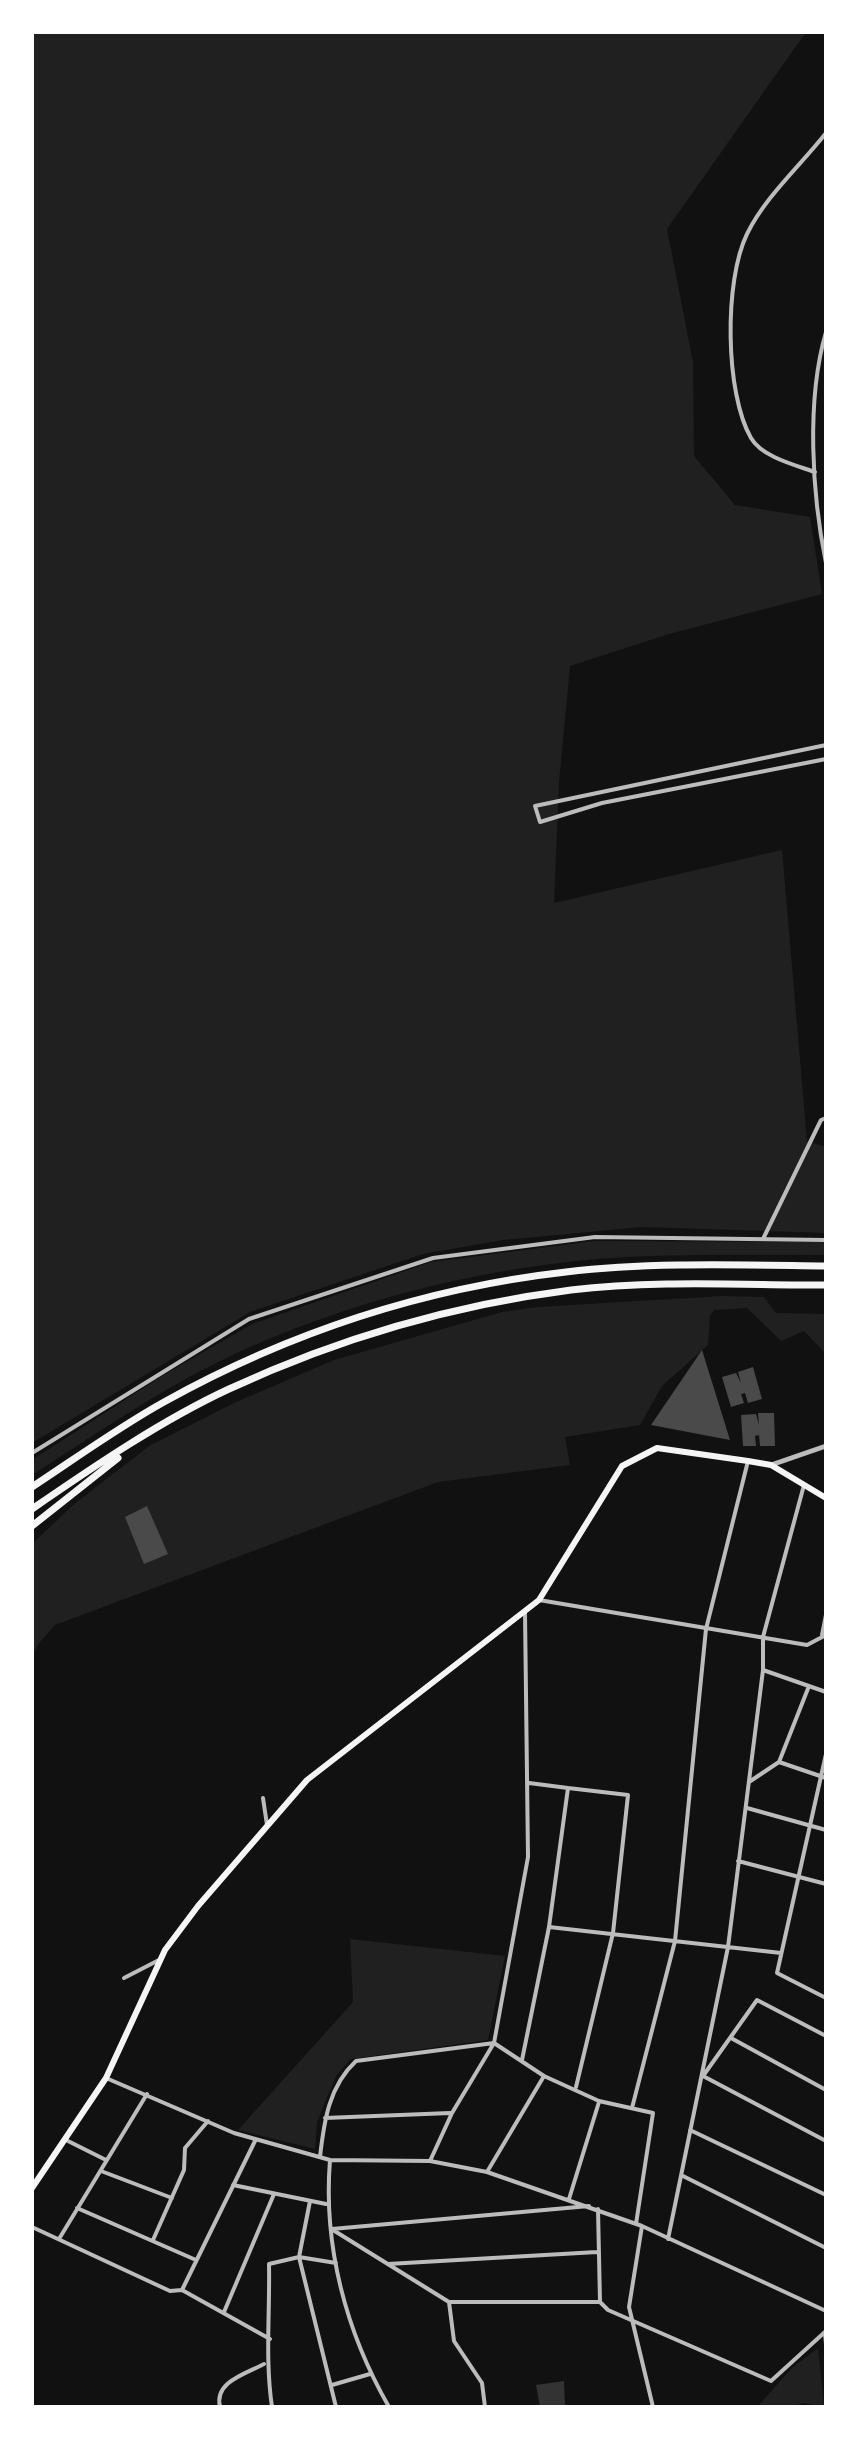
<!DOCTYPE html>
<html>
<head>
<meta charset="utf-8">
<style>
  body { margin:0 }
  #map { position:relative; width:858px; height:2439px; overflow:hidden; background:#111; font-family:Mulish,sans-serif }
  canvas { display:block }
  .frame { position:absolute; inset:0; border:34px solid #fff; pointer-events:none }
</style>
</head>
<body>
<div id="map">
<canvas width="858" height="2439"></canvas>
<div class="frame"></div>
</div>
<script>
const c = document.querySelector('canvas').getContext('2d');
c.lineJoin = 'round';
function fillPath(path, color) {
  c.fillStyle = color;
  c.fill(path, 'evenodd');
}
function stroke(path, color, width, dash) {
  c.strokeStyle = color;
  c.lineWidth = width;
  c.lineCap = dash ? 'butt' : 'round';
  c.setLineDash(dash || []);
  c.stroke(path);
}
const green = new Path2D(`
  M32,32H806L667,229L693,362L694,456L735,505L810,517L822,594L669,634L570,666L559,782L554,903L782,850L807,1141L826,1147V1233L642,1227L503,1240L423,1254L250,1312L32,1443Z
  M594,1241L826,1242V1255C760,1255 693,1254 626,1257C487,1265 344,1301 218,1362C153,1394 93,1436 32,1475V1460L162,1376L252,1324L431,1262Z
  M722,1296L764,1297L776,1313L826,1314V1354L804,1331L781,1341L747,1308L714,1310L710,1316L708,1345L662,1386L640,1425L565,1437L570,1465L438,1482L55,1625L39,1643L32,1657V1544L73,1505L149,1446L234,1403L334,1360L502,1312L537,1307Z
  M350,1939L505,1956L488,2040L351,2059L336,2076L317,2122L315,2149L238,2130L353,2002Z
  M818,2348L824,2407L803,2403L791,2407H757L793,2367Z`);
const water = new Path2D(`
  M564,2381L565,2407H540L536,2385Z`);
const building = new Path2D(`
  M702,1350L730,1440L651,1425Z
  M753,1367L762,1399L748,1403L745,1393L741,1394L744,1403L731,1407L722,1377L736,1373L741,1383L738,1372Z
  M758,1413H774L775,1446H760L759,1435L755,1436L756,1446H743L741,1415L756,1414L759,1425Z
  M147,1506L168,1554L144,1564L125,1517Z`);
const minor = new Path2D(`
  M826,332C806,400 812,495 826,563
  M815,472C795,465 762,457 751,438C725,393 724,281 747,234C765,197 800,166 826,133
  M826,745L535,806L540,822L602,803L826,759
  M763,1239L821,1120L826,1118
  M32,1453L249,1319L433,1258L595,1237L826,1240
  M539,1600L807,1645L826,1635
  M822,1635L826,1615
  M763,1670L826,1692
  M826,1754L777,1973L826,1998
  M779,1762L826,1778
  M749,1782L779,1762L809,1686
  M568,1788L628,1795L613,1933L576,2087
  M263,1798L267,1825
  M747,1808L826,1830
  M738,1861L826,1884
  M549,1927L781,1953
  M124,1978L159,1960
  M826,2036L757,2000L703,2076L826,2141
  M731,2038L826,2090
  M522,2060L549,1927L568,1788L529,1783
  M106,2078L234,2133L330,2160L430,2161L487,2172L642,2226L826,2311
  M632,2108L675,1941L706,1629L748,1461
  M325,2118L450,2113
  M690,2130L826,2195
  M66,2140L106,2160
  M320,2157C324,2121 329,2086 356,2061L494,2043L544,2076L599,2101L653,2113L636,2224
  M330,2160C323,2246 346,2332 389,2407
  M430,2161L452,2113L494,2043L528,1857L525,1613
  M101,2171L172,2198
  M487,2172L544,2076
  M683,2176L826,2248
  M233,2185L326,2204
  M569,2199L599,2102
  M310,2201L299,2257L336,2407
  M77,2208L196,2260
  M598,2209L600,2302L608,2310L771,2381L826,2331
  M642,2226L629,2307L653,2407
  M32,2227L170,2291L182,2290L270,2339
  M332,2229L589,2206
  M333,2230L449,2302L454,2341L482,2383L485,2407
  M59,2239L147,2094
  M668,2239L728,1947L763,1670V1637L804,1485
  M153,2240L184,2170L185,2148L208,2121
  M388,2264L597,2252
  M182,2290L256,2139
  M449,2302H600
  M224,2312L274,2194
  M825,2333L826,2344
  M332,2385L370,2374
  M220,2407C214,2382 245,2374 264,2364
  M272,2407C265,2360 270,2313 269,2264L299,2257L336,2263`);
const tertiary = new Path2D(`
  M771,1465L826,1446`);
const secondary = new Path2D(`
  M32,2188L106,2078L165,1950L198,1906L307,1780L539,1600L622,1466L657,1448L748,1461L771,1465L826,1498`);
const motorway = new Path2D(`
  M32,1487C76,1458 119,1427 164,1402C288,1333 425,1288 566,1272C651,1262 740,1265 826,1266
  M32,1509C93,1467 162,1420 229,1389C337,1339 453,1305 571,1290C655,1280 741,1285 826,1285
  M32,1526L118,1458`);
fillPath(green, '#202020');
fillPath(water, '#333');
fillPath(building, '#4a4a4a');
stroke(minor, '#bcbcbc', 4);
stroke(tertiary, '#bcbcbc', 5);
stroke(secondary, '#f5f5f5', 6);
stroke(motorway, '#f5f5f5', 7);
</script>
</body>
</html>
